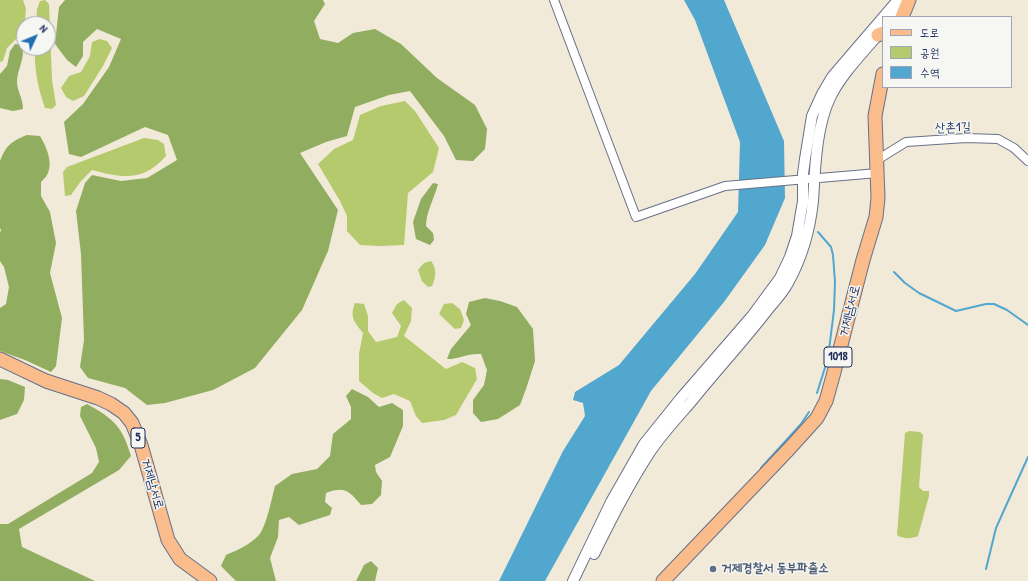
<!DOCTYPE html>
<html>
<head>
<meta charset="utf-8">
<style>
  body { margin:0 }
  #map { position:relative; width:1028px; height:581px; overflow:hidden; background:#f2ead8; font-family:"Patrick Hand","Poor Story",sans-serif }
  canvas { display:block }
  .legend { position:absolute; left:882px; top:16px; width:130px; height:72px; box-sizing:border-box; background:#f6f6f2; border:1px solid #9ea6b7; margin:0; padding:5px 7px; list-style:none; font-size:12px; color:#1b2f5e }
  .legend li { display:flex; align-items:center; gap:8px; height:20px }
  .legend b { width:20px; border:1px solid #9ea6b7 }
  .north { position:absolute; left:16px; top:16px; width:40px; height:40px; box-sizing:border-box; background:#f6f6f2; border:1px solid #9ea6b7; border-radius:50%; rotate:46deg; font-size:11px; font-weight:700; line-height:16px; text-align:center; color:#1b2f5e }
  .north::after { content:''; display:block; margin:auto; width:14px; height:18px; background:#1f6fb2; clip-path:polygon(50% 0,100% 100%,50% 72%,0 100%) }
</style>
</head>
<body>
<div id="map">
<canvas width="1028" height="581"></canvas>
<ul class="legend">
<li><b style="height:5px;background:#f9bc8a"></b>도로</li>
<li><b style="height:11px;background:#b5c96d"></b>공원</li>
<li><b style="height:11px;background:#51a7ce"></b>수역</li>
</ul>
<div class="north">N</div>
</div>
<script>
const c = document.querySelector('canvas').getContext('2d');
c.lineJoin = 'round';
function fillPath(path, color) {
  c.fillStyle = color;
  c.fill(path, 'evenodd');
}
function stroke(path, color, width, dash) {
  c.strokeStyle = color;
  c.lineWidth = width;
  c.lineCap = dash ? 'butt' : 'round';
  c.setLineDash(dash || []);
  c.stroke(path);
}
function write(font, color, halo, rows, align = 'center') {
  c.font = font + ' "Patrick Hand","Poor Story",sans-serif';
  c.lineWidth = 3;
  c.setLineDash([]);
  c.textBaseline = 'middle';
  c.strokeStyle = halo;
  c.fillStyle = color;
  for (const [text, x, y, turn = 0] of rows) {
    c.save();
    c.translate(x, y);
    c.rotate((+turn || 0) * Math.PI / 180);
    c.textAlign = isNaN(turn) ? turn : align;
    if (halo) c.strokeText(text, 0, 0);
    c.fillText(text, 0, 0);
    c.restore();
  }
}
const green = new Path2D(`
  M0,0H23L26,9L25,21L17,38L7,48L3,61L0,62Z
  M45,0L49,4L52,80L56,105L52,109L45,108C38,88 34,69 35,48H48V24H36L37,9L40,1Z
  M100,39L107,41L112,48L103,66L84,96L73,101L66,97L61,88L69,76L81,72L90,56L92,42Z
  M405,101L415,111L439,148L433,172L408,193L404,245L380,246L360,245L347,231V216L340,201L318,164L334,149L353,140L360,115L381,106Z
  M144,138L158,140L164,144L166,156C143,182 122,178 92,170L81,181L71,195L65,196L63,172L67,167Z
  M431,261C437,269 436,277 432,286L428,287L422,281L418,270L424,263Z
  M404,300L412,308L411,321L404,336L446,369L462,362L475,368L477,379L456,415L444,420L422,423L416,416L410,401L394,394L382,398L373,393L359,381V354L363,333C355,322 349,318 355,303L364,304L368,316V331L376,342L397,337L401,326L392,313L397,304Z
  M452,303L460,309L464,320L461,328L455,329L439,314L444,304Z
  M909,431L920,432L923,435L919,487L923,491H929V496L918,536C912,539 902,539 897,535L905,433Z`);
const forest = new Path2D(`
  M65,0H323L325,4L314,21L320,39L338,43L353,33L375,29L401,44L437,78L475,105L487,129L485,149L473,161L456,160L444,136L410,91L389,95L355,107L347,136L326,142L300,153L338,210L328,251L302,310L255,368L213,390L165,403L147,405L125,388L88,378L80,367L84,340L81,254L76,211L85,183L92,175L121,181L147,178L177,160L168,135L145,127L81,157L69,154L64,122L83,104L109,67L121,39L97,29L83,42V56L76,67L67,60L55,44L59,7Z
  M15,44L22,45C26,58 17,69 17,82C17,91 23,98 23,109L13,111L0,108V74L7,66L10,51Z
  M27,135L40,136C46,146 54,163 47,175C46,177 43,180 41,182V196L50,212L56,243L50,273L62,318L56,366L51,372L25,360L0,351V308L6,304L9,287L4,267L0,261V233L1,230L0,228V161C6,145 12,141 27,135Z
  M433,183L438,184C435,197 426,212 426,226L433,233L434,240L430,245L416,239L413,222L421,199Z
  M485,298L500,301L517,307L533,329L535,361L526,389L520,405L498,419L481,422L473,413V400L484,385L487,370L481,354C467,353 460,359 447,359L451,349L471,325L466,314L469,302Z
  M0,379L8,380L25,387L24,400L17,414L0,420Z
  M352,389L368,397L379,407L392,403L403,410V426L390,457L375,465L376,472L382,481L381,495L372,504L361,505C349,491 345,486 326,493L325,502L332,508L330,515L299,525L289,517L279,520L278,537L270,558L276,581H236L221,566L226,555C238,550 249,545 258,536C266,529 272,497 275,486L292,474L317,469L330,456L333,434L351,419V407L346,396Z
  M87,404C114,419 122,426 131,456L119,470L19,529L22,547L95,581H0V524H8L92,473L99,462L96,448L80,416L81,407Z
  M371,561L378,568L375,581H356L364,565Z`);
const water = new Path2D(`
  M684,0H724L784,141L785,198L765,245L724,302L651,391L545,581H499L563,451L585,416L583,403L573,400L575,392L619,365L695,274L738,212L740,142L695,20Z`);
const stream = new Path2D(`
  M894,272L905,283L919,293L956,311L986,304H994L1007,310L1028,325
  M817,393L828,358L834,310L835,282L833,255L831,247L818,232
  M761,468L801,424L809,412
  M986,569L996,528L1028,457`);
const minor = new Path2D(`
  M554,0L636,217L725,186L878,173
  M877,160L906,142L966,138L998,139L1014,148L1028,161`);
const tertiary = new Path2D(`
  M893,17L900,9L906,8
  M594,554C611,520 629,484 650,452C662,434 677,418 691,402C715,372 742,343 766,312C773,303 783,293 788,283C802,258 810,230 813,201C815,170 816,127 830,98C842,73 864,52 882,30
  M573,581L611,502L644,444L681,398L752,316L780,278L790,257L797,236L803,201V174L805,159L812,116L822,94L832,77L898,0`);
const primary = new Path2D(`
  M902,17L909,0
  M878,35L883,33
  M0,359L46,381L98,398L111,404L124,413L132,423L141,445L168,540L180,559L210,581
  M663,581L789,449L817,418L826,401L833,376L863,260L876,217L878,198L875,116L883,74`);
const markers = [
  [713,569,4,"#5c6f8a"]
];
const shields = [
  [838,357,28],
  [138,438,14]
];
const shieldNames = [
  ["1018",838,357],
  ["5",138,438]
];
const streetNames = [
  ["산촌1길",953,128,-2],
  ["거제남서로",850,311,-76],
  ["거제남서로",152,484,74]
];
const serviceNames = [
  ["거제경찰서 동부파출소",721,569]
];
fillPath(green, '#b5c96d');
fillPath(forest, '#90ad60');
fillPath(water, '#51a7ce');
stroke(stream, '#51a7ce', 2);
stroke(minor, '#667089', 10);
stroke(tertiary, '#667089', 12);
stroke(primary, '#667089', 15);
stroke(minor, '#fff', 8);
stroke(tertiary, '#fff', 10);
stroke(primary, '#f9bc8a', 13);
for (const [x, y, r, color] of markers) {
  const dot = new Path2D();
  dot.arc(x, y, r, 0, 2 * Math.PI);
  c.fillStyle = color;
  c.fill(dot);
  stroke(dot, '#f6f6f2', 1.5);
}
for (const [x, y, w] of shields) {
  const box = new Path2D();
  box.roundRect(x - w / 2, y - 10, w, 20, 3);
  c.fillStyle = '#f6f6f2';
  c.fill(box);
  stroke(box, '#1b2f5e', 1);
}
write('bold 12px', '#1b2f5e', null, shieldNames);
write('13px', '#1b2f5e', '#f6f6f2', streetNames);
write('bold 13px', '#4e5e75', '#f6f6f2', serviceNames, 'left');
</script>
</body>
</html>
